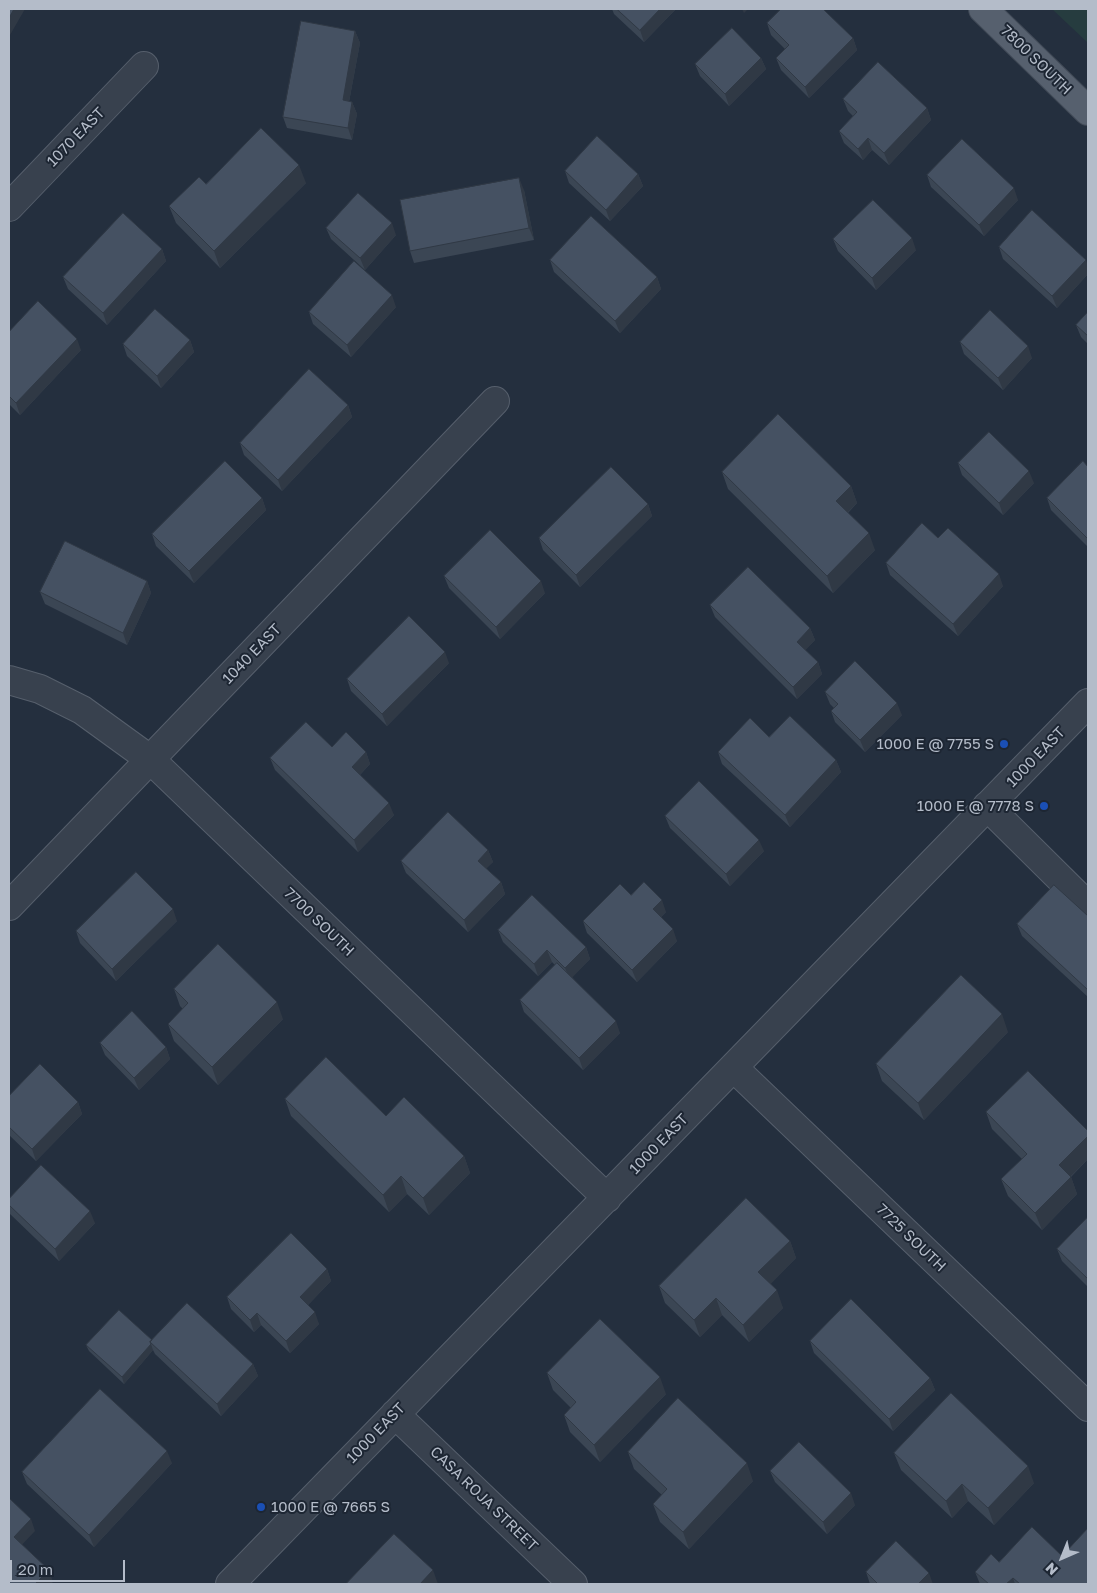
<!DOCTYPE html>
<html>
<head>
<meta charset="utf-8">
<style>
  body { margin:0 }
  #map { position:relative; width:1097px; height:1593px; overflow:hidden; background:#242f3e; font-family:"Golos Text",sans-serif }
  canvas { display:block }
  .frame { position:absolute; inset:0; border:10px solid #b4bcc9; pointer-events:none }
  .north { position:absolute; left:1037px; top:1533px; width:50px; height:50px; -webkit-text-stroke:4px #1d2633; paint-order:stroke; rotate:224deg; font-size:14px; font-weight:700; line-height:20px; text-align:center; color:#b4bcc9 }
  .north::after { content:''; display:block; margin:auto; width:18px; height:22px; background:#b4bcc9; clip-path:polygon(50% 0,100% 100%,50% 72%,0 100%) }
  .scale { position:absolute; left:10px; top:1560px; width:115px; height:22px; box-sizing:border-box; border:2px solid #b4bcc9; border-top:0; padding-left:6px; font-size:15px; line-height:18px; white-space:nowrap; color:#b4bcc9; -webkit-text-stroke:4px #1d2633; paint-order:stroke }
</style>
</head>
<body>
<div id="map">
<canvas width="1097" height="1593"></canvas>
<div class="frame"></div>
<div class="north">N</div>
<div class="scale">20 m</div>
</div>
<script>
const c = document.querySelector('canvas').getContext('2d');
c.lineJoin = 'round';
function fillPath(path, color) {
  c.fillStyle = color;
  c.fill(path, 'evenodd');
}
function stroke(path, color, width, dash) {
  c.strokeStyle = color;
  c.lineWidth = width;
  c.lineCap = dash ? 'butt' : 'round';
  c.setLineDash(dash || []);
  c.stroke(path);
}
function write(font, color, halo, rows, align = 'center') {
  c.font = font + ' "Golos Text",sans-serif';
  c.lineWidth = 4;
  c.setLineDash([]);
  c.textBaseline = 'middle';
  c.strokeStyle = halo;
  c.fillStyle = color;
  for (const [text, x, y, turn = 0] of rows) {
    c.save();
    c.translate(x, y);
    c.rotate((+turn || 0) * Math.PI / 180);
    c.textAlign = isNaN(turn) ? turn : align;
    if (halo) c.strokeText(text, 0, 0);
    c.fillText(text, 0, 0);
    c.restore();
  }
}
const green = new Path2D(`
  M1052,9H1088V43Z`);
const minor = new Path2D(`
  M9,207L144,66
  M9,680L40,689L82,710L151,760L607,1198
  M987,806L1088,906
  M9,906L495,401
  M734,1068L1088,1407
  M395,1414L573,1584
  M230,1584L1088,703`);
const major = new Path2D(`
  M983,9L1088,111`);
const wall = new Path2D(`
  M612,9H676L644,42L614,14Z
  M767,23L853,38L857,50L809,98L781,70L776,58L785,49L771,35Z
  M355,31L360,43L349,102H352L357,114L352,140L287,128L283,117Z
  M761,58L766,69L729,106L700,76L695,64Z
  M843,99L927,108L931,120L889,165L872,150L863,160L844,143L839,131L853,116L848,111Z
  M565,171L638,174L643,186L610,221L569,183Z
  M927,175L1018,200L984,236L931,187Z
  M306,183L220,268L176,223L169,206L206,184Z
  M524,190L534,240L414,263L410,251Z
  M326,228L396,235L365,270L331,239Z
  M833,239L916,250L876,290L838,251Z
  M999,247L1088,266V274L1057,308L1003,259Z
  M162,249L166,261L107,325L68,289L63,277Z
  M550,260L657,277L661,289L620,333L554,272Z
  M396,307L351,357L313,324L309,312Z
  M1088,312V344L1081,337L1076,325Z
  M9,332L81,350L20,415L9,404Z
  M190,340L194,352L161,388L127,356L123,344Z
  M960,342L1032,358L1003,390L964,354Z
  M348,405L352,417L282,491L244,455L240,443Z
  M958,463L1034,483L1003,515L962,475Z
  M1088,467V547L1051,510L1047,498Z
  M722,472L851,486L857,503L848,513L875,550L833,593L728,489Z
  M262,498L266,510L194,583L156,546L152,534Z
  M648,504L652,516L580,587L543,550L539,538Z
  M938,538L1003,586L958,636L890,575L886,563Z
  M444,576L545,593L500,639L449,588Z
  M147,581L151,593L127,645L45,604L40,592Z
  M710,605L810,628L815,640L805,650L818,662L822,674L797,699L715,617Z
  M449,663L387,726L351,691L347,679Z
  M825,692L902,715L865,752L835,722L831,711L834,708L830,704Z
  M769,737L836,760L841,772L790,827L722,764L718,752Z
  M332,747L366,752L370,764L360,775L394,815L358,852L275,770L270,758Z
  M665,816L764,851L730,886L670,828Z
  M488,850L493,862L486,868L501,882L505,894L468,932L406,873L401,861Z
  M631,895L666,912L661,917L677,941L637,982L587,933L583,921Z
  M1088,916V997L1022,936L1017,924Z
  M177,921L116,981L80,943L76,931Z
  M498,930L586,947L590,959L572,977L620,1033L583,1070L524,1012L520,1000L555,965L552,962L538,976L503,942Z
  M174,989L283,1019L218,1085L174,1041L168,1024L183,1009L180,1006Z
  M1008,1032L924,1120L882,1081L876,1064Z
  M100,1043L166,1047L170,1059L139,1090L105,1055Z
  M9,1096L78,1102L82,1114L36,1161L9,1135Z
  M285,1099L386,1116L464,1156L470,1173L429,1215L407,1194L389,1212L291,1116Z
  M986,1112L1088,1159L1071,1177L1077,1194L1042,1230L1008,1196L1001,1179L1022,1159L992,1129Z
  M9,1199L95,1223L59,1261L10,1214L9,1210Z
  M1088,1217V1287L1062,1261L1057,1249Z
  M790,1241L796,1258L770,1284L783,1308L749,1342L722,1315L700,1337L665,1303L659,1286Z
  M327,1269L331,1281L308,1305L319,1324L290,1353L261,1325L254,1332L231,1309L227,1297Z
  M152,1340L253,1364L258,1376L221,1416L155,1354L153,1350L124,1384L89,1351L86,1345Z
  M810,1341L930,1378L935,1390L893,1431L814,1353Z
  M547,1373L666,1394L600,1462L570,1432L564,1415L571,1408L553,1390Z
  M628,1452L753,1481L689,1549L660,1522L653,1504L662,1495L634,1469Z
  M894,1453L1034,1483L994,1525L968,1501L952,1518L901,1470Z
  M172,1463L94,1547L27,1484L22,1472Z
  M770,1471L855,1505L827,1534L775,1482Z
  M1062,1556L1088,1584H980L975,1572L999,1562Z
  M866,1572L933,1584H870Z`);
const shadedWall = new Path2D(`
  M14,9H25L10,35L9,31V18Z
  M660,9H676L644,42L640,30Z
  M742,9H748L744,13Z
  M355,31L360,43L347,112L343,100Z
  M853,38L857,50L809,98L805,87Z
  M761,58L766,69L729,106L725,94Z
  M352,102L357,114L352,140L348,128Z
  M927,108L931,120L889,165L884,153Z
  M868,138L872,150L863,160L858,149Z
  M299,165L306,183L220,268L214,251Z
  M638,174L643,186L610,221L606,210Z
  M519,178L524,190L534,240L529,228Z
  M1014,188L1018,200L984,236L979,225Z
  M392,223L396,235L365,270L360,258Z
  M912,238L916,250L876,290L872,278Z
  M162,249L166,261L107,325L103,313Z
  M1086,260L1088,266V274L1057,308L1052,296Z
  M657,277L661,289L620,333L615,321Z
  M392,295L396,307L351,357L347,345Z
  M77,339L81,350L20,415L16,403Z
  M190,340L194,352L161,388L157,376Z
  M1028,346L1032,358L1003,390L998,378Z
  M348,405L352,417L282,491L278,480Z
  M1029,471L1034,483L1003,515L999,503Z
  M851,486L857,503L842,518L836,501Z
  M262,498L266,510L194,583L189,571Z
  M648,504L652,516L580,587L576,575Z
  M869,533L875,550L833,593L827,576Z
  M999,574L1003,586L958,636L953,624Z
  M147,581L151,593L127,645L123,633Z
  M541,581L545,593L500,639L496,627Z
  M810,628L815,640L802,654L797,642Z
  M445,652L449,663L387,726L382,714Z
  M818,662L822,674L797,699L793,687Z
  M897,703L902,715L865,752L860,740Z
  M366,752L370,764L356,779L352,767Z
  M836,760L841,772L790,827L785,815Z
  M389,803L394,815L358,852L354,840Z
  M759,840L764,851L730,886L726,874Z
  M488,850L493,862L483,872L478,861Z
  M501,882L505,894L468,932L464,920Z
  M662,900L666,912L657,921L653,909Z
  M173,909L177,921L116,981L112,969Z
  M673,929L677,941L637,982L632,970Z
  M586,947L590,959L570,980L565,968Z
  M547,950L552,962L538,976L534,964Z
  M277,1002L283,1019L218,1085L212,1067Z
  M1002,1014L1008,1032L924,1120L918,1103Z
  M616,1021L620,1033L583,1070L579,1058Z
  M166,1047L170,1059L139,1090L134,1078Z
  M78,1102L82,1114L36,1161L32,1149Z
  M1088,1136V1159L1065,1182L1059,1165Z
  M464,1156L470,1173L429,1215L423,1198Z
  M401,1176L407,1194L389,1212L383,1195Z
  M1071,1177L1077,1194L1042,1230L1035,1213Z
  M90,1211L95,1223L59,1261L55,1249Z
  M790,1241L796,1258L765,1290L758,1272Z
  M327,1269L331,1281L304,1309L300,1297Z
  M777,1290L783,1308L749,1342L743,1325Z
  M716,1298L722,1315L700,1337L694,1320Z
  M315,1312L319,1324L290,1353L286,1341Z
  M257,1313L261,1325L254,1332L250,1320Z
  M151,1344L153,1350L124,1384L122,1377Z
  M253,1364L258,1376L221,1416L217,1404Z
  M660,1377L666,1394L600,1462L594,1445Z
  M930,1378L935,1390L893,1431L889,1419Z
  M167,1451L172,1463L94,1547L89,1535Z
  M747,1463L753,1481L689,1549L683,1532Z
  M1028,1466L1034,1483L994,1525L988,1508Z
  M962,1484L968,1501L952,1518L946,1501Z
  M851,1493L855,1505L827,1534L823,1522Z
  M31,1519L35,1531L18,1549L14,1537Z
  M49,1570L53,1582L51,1584H35Z
  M433,1570L438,1584H420Z
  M929,1573L933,1584H918Z
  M1013,1578L1015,1584H1006Z`);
const building = new Path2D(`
  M9,9H14L9,18Z
  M617,9H660L640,30Z
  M781,9H823L853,38L805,87L776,58L789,45L767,23Z
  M301,21L355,31L343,100L352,102L348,128L283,117Z
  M732,28L761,58L725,94L695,64Z
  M878,62L927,108L884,153L868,138L858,149L839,131L857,112L843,99Z
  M261,128L299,165L214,251L169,206L199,177L206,184Z
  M597,136L638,174L606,210L565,171Z
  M962,139L1014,188L979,225L927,175Z
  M519,178L529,228L410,251L400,200Z
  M358,193L392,223L360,258L326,228Z
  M873,200L912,238L872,278L833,239Z
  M1032,210L1086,260L1052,296L999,247Z
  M123,213L162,249L103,313L63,277Z
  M591,216L657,277L615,321L550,260Z
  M354,261L392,295L347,345L309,312Z
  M38,301L77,339L16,403L9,396V332Z
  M155,309L190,340L157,376L123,344Z
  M990,310L1028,346L998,378L960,342Z
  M1088,312V336L1076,325Z
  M309,369L348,405L278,480L240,443Z
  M778,414L851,486L836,501L869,533L827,576L722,472Z
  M989,432L1029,471L999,503L958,463Z
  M225,461L262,498L189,571L152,534Z
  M1083,461L1088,467V539L1047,498Z
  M611,467L648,504L576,575L539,538Z
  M922,523L938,538L948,528L999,574L953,624L886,563Z
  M490,530L541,581L496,627L444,576Z
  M65,541L147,581L123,633L40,592Z
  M748,567L810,628L797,642L818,662L793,687L710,605Z
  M409,616L445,652L382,714L347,679Z
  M855,661L897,703L860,740L831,711L838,704L825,692Z
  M790,716L836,760L785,815L718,752L750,718L769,737Z
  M306,722L332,747L346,732L366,752L352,767L389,803L354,840L270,758Z
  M699,781L759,840L726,874L665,816Z
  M448,812L488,850L478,861L501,882L464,920L401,861Z
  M136,872L173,909L112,969L76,931Z
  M644,882L662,900L653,909L673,929L632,970L583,921L620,884L631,895Z
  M1054,885L1088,916V990L1017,924Z
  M532,895L586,947L565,968L547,950L534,964L498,930Z
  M218,944L277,1002L212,1067L168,1024L188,1003L174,989Z
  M557,963L616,1021L579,1058L520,1000Z
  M961,975L1002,1014L918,1103L876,1064Z
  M132,1011L166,1047L134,1078L100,1043Z
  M326,1057L386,1116L404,1097L464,1156L423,1198L401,1176L383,1195L285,1099Z
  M40,1064L78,1102L32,1149L9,1127V1096Z
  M1028,1071L1088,1131V1136L1059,1165L1071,1177L1035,1213L1001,1179L1027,1154L986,1112Z
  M41,1165L90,1211L55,1249L9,1205V1199Z
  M746,1198L790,1241L758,1272L777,1290L743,1325L716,1298L694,1320L659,1286Z
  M1088,1217V1279L1057,1249Z
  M291,1233L327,1269L300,1297L315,1312L286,1341L257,1313L250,1320L227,1297Z
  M851,1299L930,1378L889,1419L810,1341Z
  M187,1303L253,1364L217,1404L150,1342Z
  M119,1310L152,1340L150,1342L151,1344L122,1377L86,1345Z
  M600,1319L660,1377L594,1445L564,1415L576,1402L547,1373Z
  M100,1389L167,1451L89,1535L22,1472Z
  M951,1393L1028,1466L988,1508L962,1484L946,1501L894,1453Z
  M678,1398L747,1463L683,1532L653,1504L667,1489L628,1452Z
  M799,1442L851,1493L823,1522L770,1471Z
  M9,1498L31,1519L14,1537L49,1570L35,1584H9Z
  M1032,1527L1062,1556L1088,1528V1584H1020L1013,1578L1006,1584H989L975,1572L991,1554L999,1562Z
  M394,1534L433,1570L420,1584H346Z
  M896,1541L929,1573L918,1584H878L866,1572Z`);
const markers = [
  [1004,744,5,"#1a4fb4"],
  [1044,806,5,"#1a4fb4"],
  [261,1507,5,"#1a4fb4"]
];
const streetNames = [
  ["7800 SOUTH",1036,60,44],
  ["1070 EAST",76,137,-46],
  ["1040 EAST",252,654,-46],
  ["1000 EAST",1036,757,-46],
  ["7700 SOUTH",319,922,44],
  ["1000 EAST",659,1144,-46],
  ["7725 SOUTH",911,1238,44],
  ["1000 EAST",376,1433,-46],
  ["CASA ROJA STREET",484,1499,44]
];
const poiNames = [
  ["1000 E @ 7755 S",994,744],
  ["1000 E @ 7778 S",1034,806],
  ["1000 E @ 7665 S",271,1507,"left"]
];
fillPath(green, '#263c3f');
stroke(minor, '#565f6c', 30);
stroke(major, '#414a57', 30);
stroke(minor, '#38414e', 28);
stroke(major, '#56606e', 28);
fillPath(wall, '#3b4654');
fillPath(shadedWall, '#303945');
fillPath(building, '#455162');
stroke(building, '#303945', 1);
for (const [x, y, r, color] of markers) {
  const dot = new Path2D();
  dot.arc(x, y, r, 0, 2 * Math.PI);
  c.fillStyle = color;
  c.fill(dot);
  stroke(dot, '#1d2633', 2);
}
write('15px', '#b4bcc9', '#1d2633', streetNames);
write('15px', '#b4bcc9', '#1d2633', poiNames, 'right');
</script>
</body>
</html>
